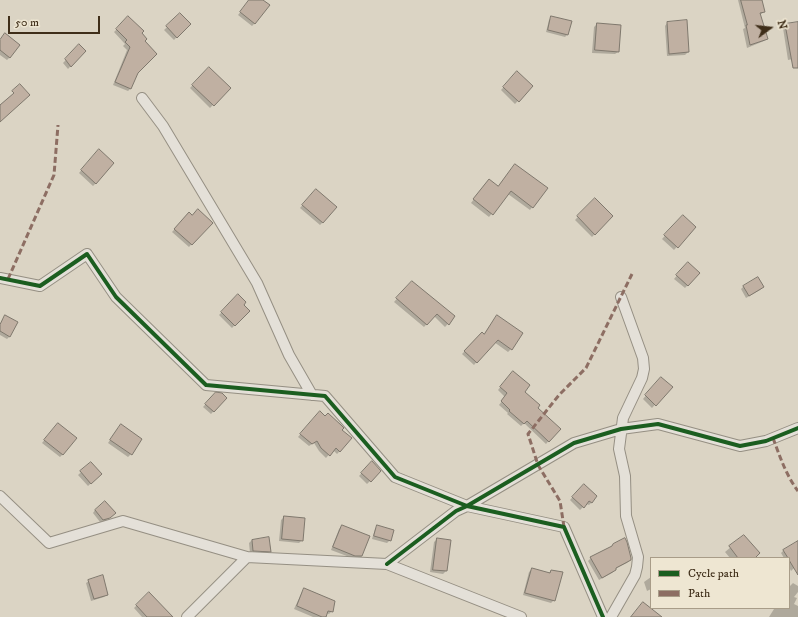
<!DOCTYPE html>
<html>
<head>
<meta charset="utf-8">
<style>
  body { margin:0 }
  #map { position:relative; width:798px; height:617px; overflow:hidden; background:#dbd4c4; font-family:"IM FELL DW Pica",serif }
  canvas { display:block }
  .legend { position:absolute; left:650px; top:557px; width:140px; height:52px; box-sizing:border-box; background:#eee6d2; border:1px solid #a89c88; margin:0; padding:5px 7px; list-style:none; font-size:12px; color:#3f2e19 }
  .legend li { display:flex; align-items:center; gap:8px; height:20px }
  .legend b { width:20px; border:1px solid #a89c88 }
  .north { position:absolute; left:750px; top:8px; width:40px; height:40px; -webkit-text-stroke:3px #eee6d2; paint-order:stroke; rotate:75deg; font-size:11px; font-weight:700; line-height:16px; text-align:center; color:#3f2e19 }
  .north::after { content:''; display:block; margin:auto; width:14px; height:18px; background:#3f2e19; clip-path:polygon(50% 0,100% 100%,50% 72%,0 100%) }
  .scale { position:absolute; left:8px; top:16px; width:92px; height:18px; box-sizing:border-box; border:2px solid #3f2e19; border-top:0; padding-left:5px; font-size:12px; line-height:14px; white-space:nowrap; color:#3f2e19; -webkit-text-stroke:3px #eee6d2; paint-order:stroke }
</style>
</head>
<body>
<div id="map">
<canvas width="798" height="617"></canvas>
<ul class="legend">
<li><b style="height:5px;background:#1b5e20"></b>Cycle path</li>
<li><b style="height:5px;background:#8d6e63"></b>Path</li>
</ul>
<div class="north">N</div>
<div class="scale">50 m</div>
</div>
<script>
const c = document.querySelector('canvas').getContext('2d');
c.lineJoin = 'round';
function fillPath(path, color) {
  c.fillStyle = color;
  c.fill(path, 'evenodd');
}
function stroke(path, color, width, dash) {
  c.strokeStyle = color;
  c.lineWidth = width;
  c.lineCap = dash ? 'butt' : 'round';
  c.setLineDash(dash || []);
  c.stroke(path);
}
const shadow = new Path2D(`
  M250,0H264L255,23L252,26L238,15Z
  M738,0H761L764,12L760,15L767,39L764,41L747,48L743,29L745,28Z
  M180,15L189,24L174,40L164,30Z
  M552,17L567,35L565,37L546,32L549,20Z
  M128,18L140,33L143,41L137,73L131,88L128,91L113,85L127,50L123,46L125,44L114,32Z
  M667,23L688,52L685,55L667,56L665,26Z
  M798,23V58L788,60L783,28L785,25Z
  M597,24L618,52L615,54L592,53L594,27Z
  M0,40L10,57L7,60L0,55Z
  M79,46L85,51L68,69L63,63Z
  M209,68L229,88L210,108L190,88Z
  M517,73L532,86L515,104L501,90Z
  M96,153V183L93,186L79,173Z
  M486,183L498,187L546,189L530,210L508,194L489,217L471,203Z
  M313,193L323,222L320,225L300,208Z
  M595,199L612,216L592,237L575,220Z
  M189,214L192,216L211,223L189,247L172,232Z
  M683,216L695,227L674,250L662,239Z
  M685,266L699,273L685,288L674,279Z
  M412,282L454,317L445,327L434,316L424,327L394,302Z
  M744,286L763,287L760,290L746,298L741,289Z
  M238,296L243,305L248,311L232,328L219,315Z
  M6,316L10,336L7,339L0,335V324L3,319Z
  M495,319L511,349L508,352L494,342L474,365L462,354L482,333L484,335Z
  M510,375L537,408L559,429L546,444L524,423L521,426L507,414L508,413L499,405L505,397L498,390Z
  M661,378L671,387L652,408L643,399Z
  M216,393L226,398L211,414L203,407Z
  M317,415L340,451L337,454L333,450L326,458L319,451L314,443L309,446L298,437Z
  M55,427L63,454L60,457L42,443Z
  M118,428L131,454L128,457L108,443Z
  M372,462L380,471L367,484L359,476Z
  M91,463L101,474L88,486L78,475Z
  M584,485L592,502L589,505L586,504L580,510L570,500Z
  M95,510L111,516L106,521L100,522L93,513Z
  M284,517L302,540L299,543L279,541L281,520Z
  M342,526L362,556L359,559L352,558L331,550L339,529Z
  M378,526L390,540L387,543L372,539L375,529Z
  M744,536L754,558H730L725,552Z
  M268,538L270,551L267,554L250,553L249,543L252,540Z
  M437,539L449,541L446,571L443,574L430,572L434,542Z
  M798,544V564L791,571L789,567V558H784L781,553L784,550Z
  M591,558L630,560L627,563L615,569V570L612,573L599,580L588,561Z
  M532,569L549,573L551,571L554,600L551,603L523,595L529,572Z
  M651,577V589L647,591L644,582Z
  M89,581L107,594L104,597L91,601L86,583Z
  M793,583L798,586V592L794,597L797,598L794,604L798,606V617H769L774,609L772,608H789V587Z
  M305,589L332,611L329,614L326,613L325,617H313L294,609L302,592Z
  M149,593L172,617H142L134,608Z`);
const building = new Path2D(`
  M249,0H263L270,5L255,24L240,12Z
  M741,0H762L765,12L760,13L768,39L750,45L746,25H747Z
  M180,13L191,24L177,38L166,26Z
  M128,16L144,31L142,33L147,39L145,41L157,54L138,73L131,89L115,82L130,47L125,42L127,40L116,29Z
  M551,16L572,21L568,35L548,30Z
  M687,20L689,52L669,54L667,22Z
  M798,22V68H793L785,24Z
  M597,23L621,25L619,52L595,50Z
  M5,33L20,45L10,58L0,50V40Z
  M79,44L86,51L71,67L65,59Z
  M209,67L231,88L214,106L192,85Z
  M517,71L533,86L519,102L503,87Z
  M20,84L30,95L0,122V105L14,93L12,91Z
  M99,149L114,163L96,184L81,170Z
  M515,164L548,188L533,208L511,191L493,215L473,199L489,179L498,186Z
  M316,189L337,207L323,223L302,205Z
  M595,198L613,216L595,235L577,216Z
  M198,209L213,223L192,245L174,229L189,212L192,215Z
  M683,215L696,227L678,248L664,235Z
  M688,262L700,273L688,286L676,275Z
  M758,277L764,287L749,296L743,286Z
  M412,281L455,316L449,325L437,314L427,325L396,298Z
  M238,294L246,302L244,305L250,311L235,326L221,312Z
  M5,315L18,322L10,337L0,331V325Z
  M497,315L523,333L512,350L498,340L477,363L464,351L482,332L484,334Z
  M513,371L530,385L525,392L540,405L538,408L561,429L549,442L527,421L524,424L509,411L510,410L501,401L507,393L500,387Z
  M661,377L673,387L656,406L645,395Z
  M216,392L222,393L227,398L214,412L205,404Z
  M320,411L325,416L328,413L341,425L344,428L342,430L352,438L340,452L336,448L330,456L321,448L317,441L312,444L300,434Z
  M58,423L77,438L63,455L44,440Z
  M121,424L142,439L132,455L110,440Z
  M372,461L381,471L371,482L361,473Z
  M91,462L102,474L91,484L80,471Z
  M584,484L597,496L592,503L589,501L584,508L572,497Z
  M105,501L116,513L110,518L103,520L95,510Z
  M284,516L305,518L303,541L282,539Z
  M342,525L370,536L362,556H355L333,547Z
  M377,525L394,530L391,541L374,536Z
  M744,535L760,553L755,558H738L729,546Z
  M269,537L271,552L253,551L252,540Z
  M437,538L451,540L447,571L433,570Z
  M625,538L627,542L631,558V560L616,568V570L602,578L590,557L612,546L613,544Z
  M798,541V575L789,560V558H788L783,550Z
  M532,568L550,573L551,570L563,572L555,601L525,593Z
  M103,575L108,595L94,599L88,580Z
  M304,588L335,601L333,612L328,611L326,617H322L297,606Z
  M149,592L173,617H147L136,605Z
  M643,602L662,617H631Z`);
const street = new Path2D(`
  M142,98L163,126L257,283L289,355L312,395
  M0,278L40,286L87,254L116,297L206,385L325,396L395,477L467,506L564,527L603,617
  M0,496L49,543L123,521L247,557
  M387,564L456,511L467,506L574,443L621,429L658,424L740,446L766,441L798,428
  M187,617L247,557L387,564L521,617
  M611,617L635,575L637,567L638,557L626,516L625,476L619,449L623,418L642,378L644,369L643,358L621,297`);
const quiet = new Path2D(`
  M8,279L54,175L58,125
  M773,438C780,457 786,475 798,491
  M564,527L560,501L538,465L528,434L559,395L586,368L632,274`);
const cycleway = new Path2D(`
  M0,278L40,286L87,254L116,297L206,385L325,396L395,477L467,506L564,527L603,617
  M387,564L456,511L467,506L574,443L621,429L658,424L740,446L766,441L798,428`);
fillPath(shadow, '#0003');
fillPath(building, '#c0b0a2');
stroke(building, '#7f786d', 1);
stroke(street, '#958f83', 12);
stroke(street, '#e4e0d8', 10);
stroke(quiet, '#8d6e63', 3, [6, 3]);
stroke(cycleway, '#1b5e20', 4);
</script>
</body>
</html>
